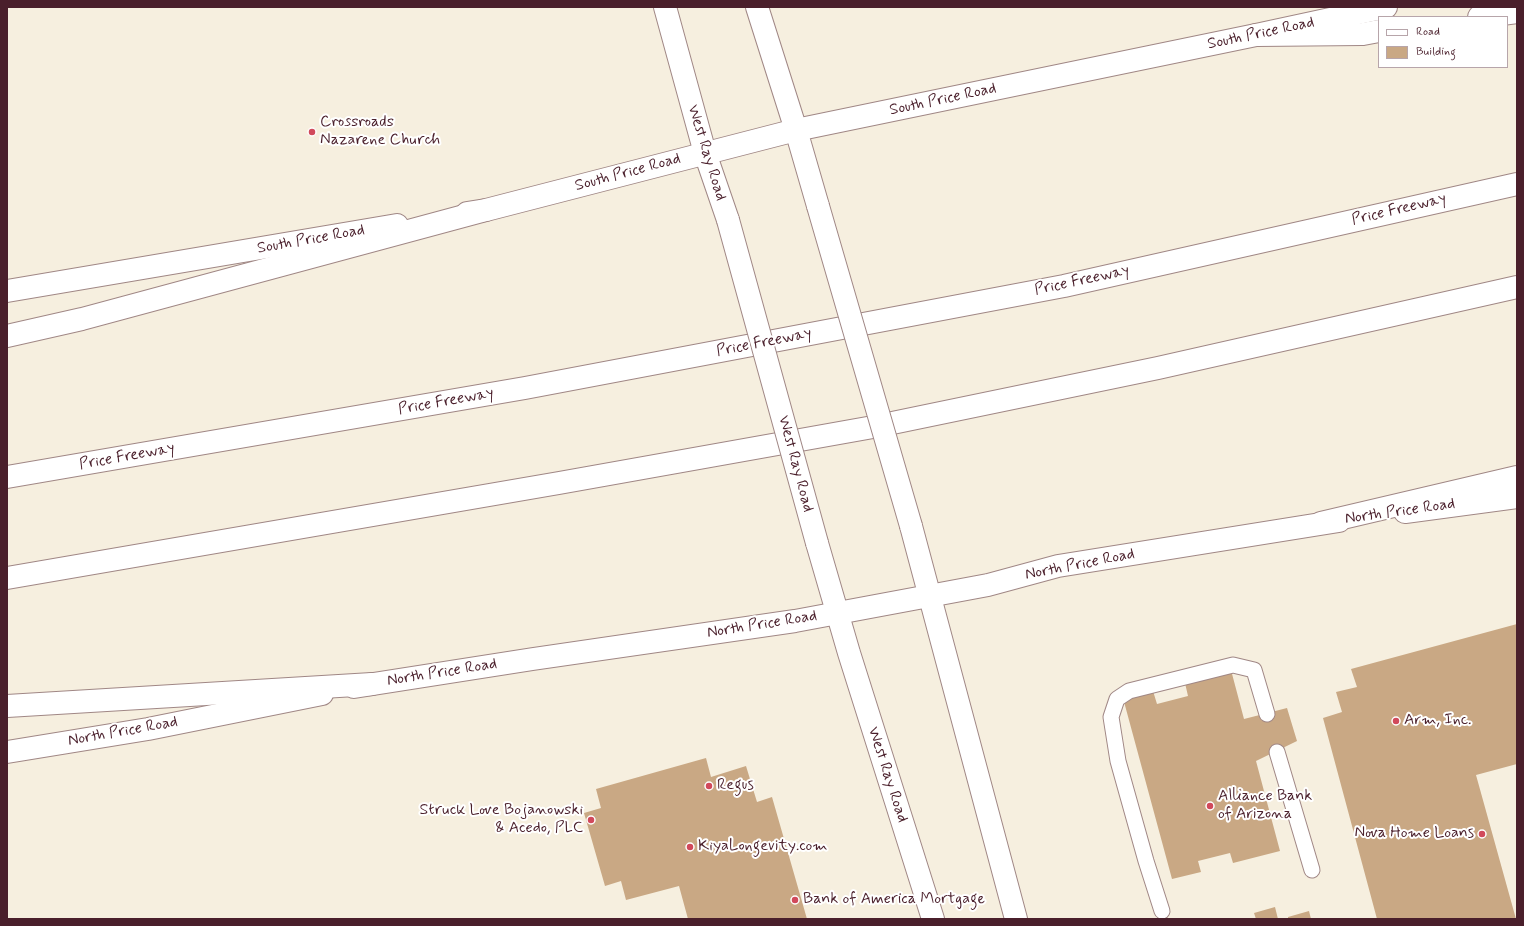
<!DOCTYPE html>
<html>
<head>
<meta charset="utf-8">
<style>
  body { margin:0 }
  #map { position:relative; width:1524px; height:926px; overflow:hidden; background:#f6efdf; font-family:Mynerve,sans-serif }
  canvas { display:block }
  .frame { position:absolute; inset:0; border:8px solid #4a1f2b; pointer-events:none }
  .legend { position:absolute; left:1378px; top:16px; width:130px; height:52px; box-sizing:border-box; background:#fff; border:1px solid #b7a5aa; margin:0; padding:5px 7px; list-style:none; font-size:12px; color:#4a1f2b }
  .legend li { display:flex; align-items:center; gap:8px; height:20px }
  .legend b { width:20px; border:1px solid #b7a5aa }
</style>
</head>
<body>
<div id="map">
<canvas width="1524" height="926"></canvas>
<div class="frame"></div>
<ul class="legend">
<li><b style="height:5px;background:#fff"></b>Road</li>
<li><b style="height:11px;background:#c9a884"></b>Building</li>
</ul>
</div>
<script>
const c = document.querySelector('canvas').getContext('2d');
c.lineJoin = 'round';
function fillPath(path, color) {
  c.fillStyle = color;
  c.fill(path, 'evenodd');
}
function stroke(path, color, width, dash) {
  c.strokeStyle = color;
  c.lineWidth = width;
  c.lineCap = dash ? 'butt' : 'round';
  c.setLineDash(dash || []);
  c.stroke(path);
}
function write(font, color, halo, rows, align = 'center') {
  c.font = font + ' Mynerve,sans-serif';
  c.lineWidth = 4;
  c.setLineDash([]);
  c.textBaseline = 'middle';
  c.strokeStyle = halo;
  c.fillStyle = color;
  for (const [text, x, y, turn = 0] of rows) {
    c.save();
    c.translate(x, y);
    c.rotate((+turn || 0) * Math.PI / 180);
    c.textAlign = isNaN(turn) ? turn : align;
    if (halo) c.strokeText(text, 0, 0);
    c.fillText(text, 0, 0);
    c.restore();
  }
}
const building = new Path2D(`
  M1517,624V764L1476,775L1516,919H1377L1323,718L1342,712L1336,692L1357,687L1351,669Z
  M1231,670L1244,719L1287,708L1297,741L1256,761L1280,851L1233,863L1230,853L1198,861L1201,872L1172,879L1123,698L1153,691L1157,704L1188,696L1185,683Z
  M706,758L711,777L746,766L757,802L772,797L807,919H688L679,886L626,900L621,881L605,886L584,813L601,808L596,789Z
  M1275,907L1278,919H1256L1254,913Z
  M1309,911L1311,919H1288V917Z`);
const service = new Path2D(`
  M1277,752L1312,870
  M1162,911L1146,861L1118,761L1111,717L1117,699L1129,691L1233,665L1254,670L1267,714`);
const secondary = new Path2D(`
  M467,213L486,210L796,130L1256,35L1386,7
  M7,291L397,225
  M1405,512L1517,497
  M354,687L533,659L795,621L988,585L1058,566L1339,521
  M7,752L148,729L322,694`);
const primary = new Path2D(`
  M665,7L705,153L728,220
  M757,7L796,130L818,206
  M911,526L1016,919
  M817,543L849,653L933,919`);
const motorway = new Path2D(`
  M1479,17L1517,12
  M1256,35L1363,34L1379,31
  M7,336L82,319L486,210
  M7,477L525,388L1064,286L1517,184
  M1321,523L1517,477
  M7,578L559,483L873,427L1158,368L1517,287
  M7,706L372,684`);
const primaryBridge = new Path2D(`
  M818,206L911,526
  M728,220L817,543`);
const markers = [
  [312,132,4,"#d1495b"],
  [1396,721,4,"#d1495b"],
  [709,786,4,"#d1495b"],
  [1210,806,4,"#d1495b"],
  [591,820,4,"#d1495b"],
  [1482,834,4,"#d1495b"],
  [690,847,4,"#d1495b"],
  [795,900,4,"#d1495b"]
];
const streetNames = [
  ["South Price Road",1261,34,-12],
  ["South Price Road",943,100,-12],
  ["West Ray Road",706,153,73],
  ["South Price Road",628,173,-15],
  ["Price Freeway",1399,210,-13],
  ["South Price Road",311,240,-10],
  ["Price Freeway",1082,281,-12],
  ["Price Freeway",764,343,-11],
  ["Price Freeway",446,402,-10],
  ["Price Freeway",127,457,-10],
  ["West Ray Road",795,464,75],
  ["North Price Road",1400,512,-8],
  ["North Price Road",1080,565,-11],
  ["North Price Road",762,625,-9],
  ["North Price Road",442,673,-9],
  ["North Price Road",123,732,-10],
  ["West Ray Road",887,775,72]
];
const poiNames = [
  ["Crossroads",320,123],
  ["Nazarene Church",320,141],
  ["Arm, Inc.",1404,721],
  ["Regus",717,786],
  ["Alliance Bank",1218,797],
  ["of Arizona",1218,815],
  ["Struck Love Bojanowski",583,811,"right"],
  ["& Acedo, PLC",583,829,"right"],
  ["Nova Home Loans",1474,834,"right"],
  ["KiyaLongevity.com",698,847],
  ["Bank of America Mortgage",803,900]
];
fillPath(building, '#c9a884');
stroke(service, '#a08785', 17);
stroke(secondary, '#a08785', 24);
stroke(primary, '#a08785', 24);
stroke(motorway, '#a08785', 24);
stroke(service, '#fff', 15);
stroke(secondary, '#fff', 22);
stroke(primary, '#fff', 22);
stroke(motorway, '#fff', 22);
stroke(primaryBridge, '#a08785', 24, []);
stroke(primaryBridge, '#fff', 22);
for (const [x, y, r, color] of markers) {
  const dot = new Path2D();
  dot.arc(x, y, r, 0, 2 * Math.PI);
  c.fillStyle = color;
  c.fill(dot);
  stroke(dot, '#fff', 1.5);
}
write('16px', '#4a1f2b', '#fff', streetNames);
write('16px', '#4a1f2b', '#fff', poiNames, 'left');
</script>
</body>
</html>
